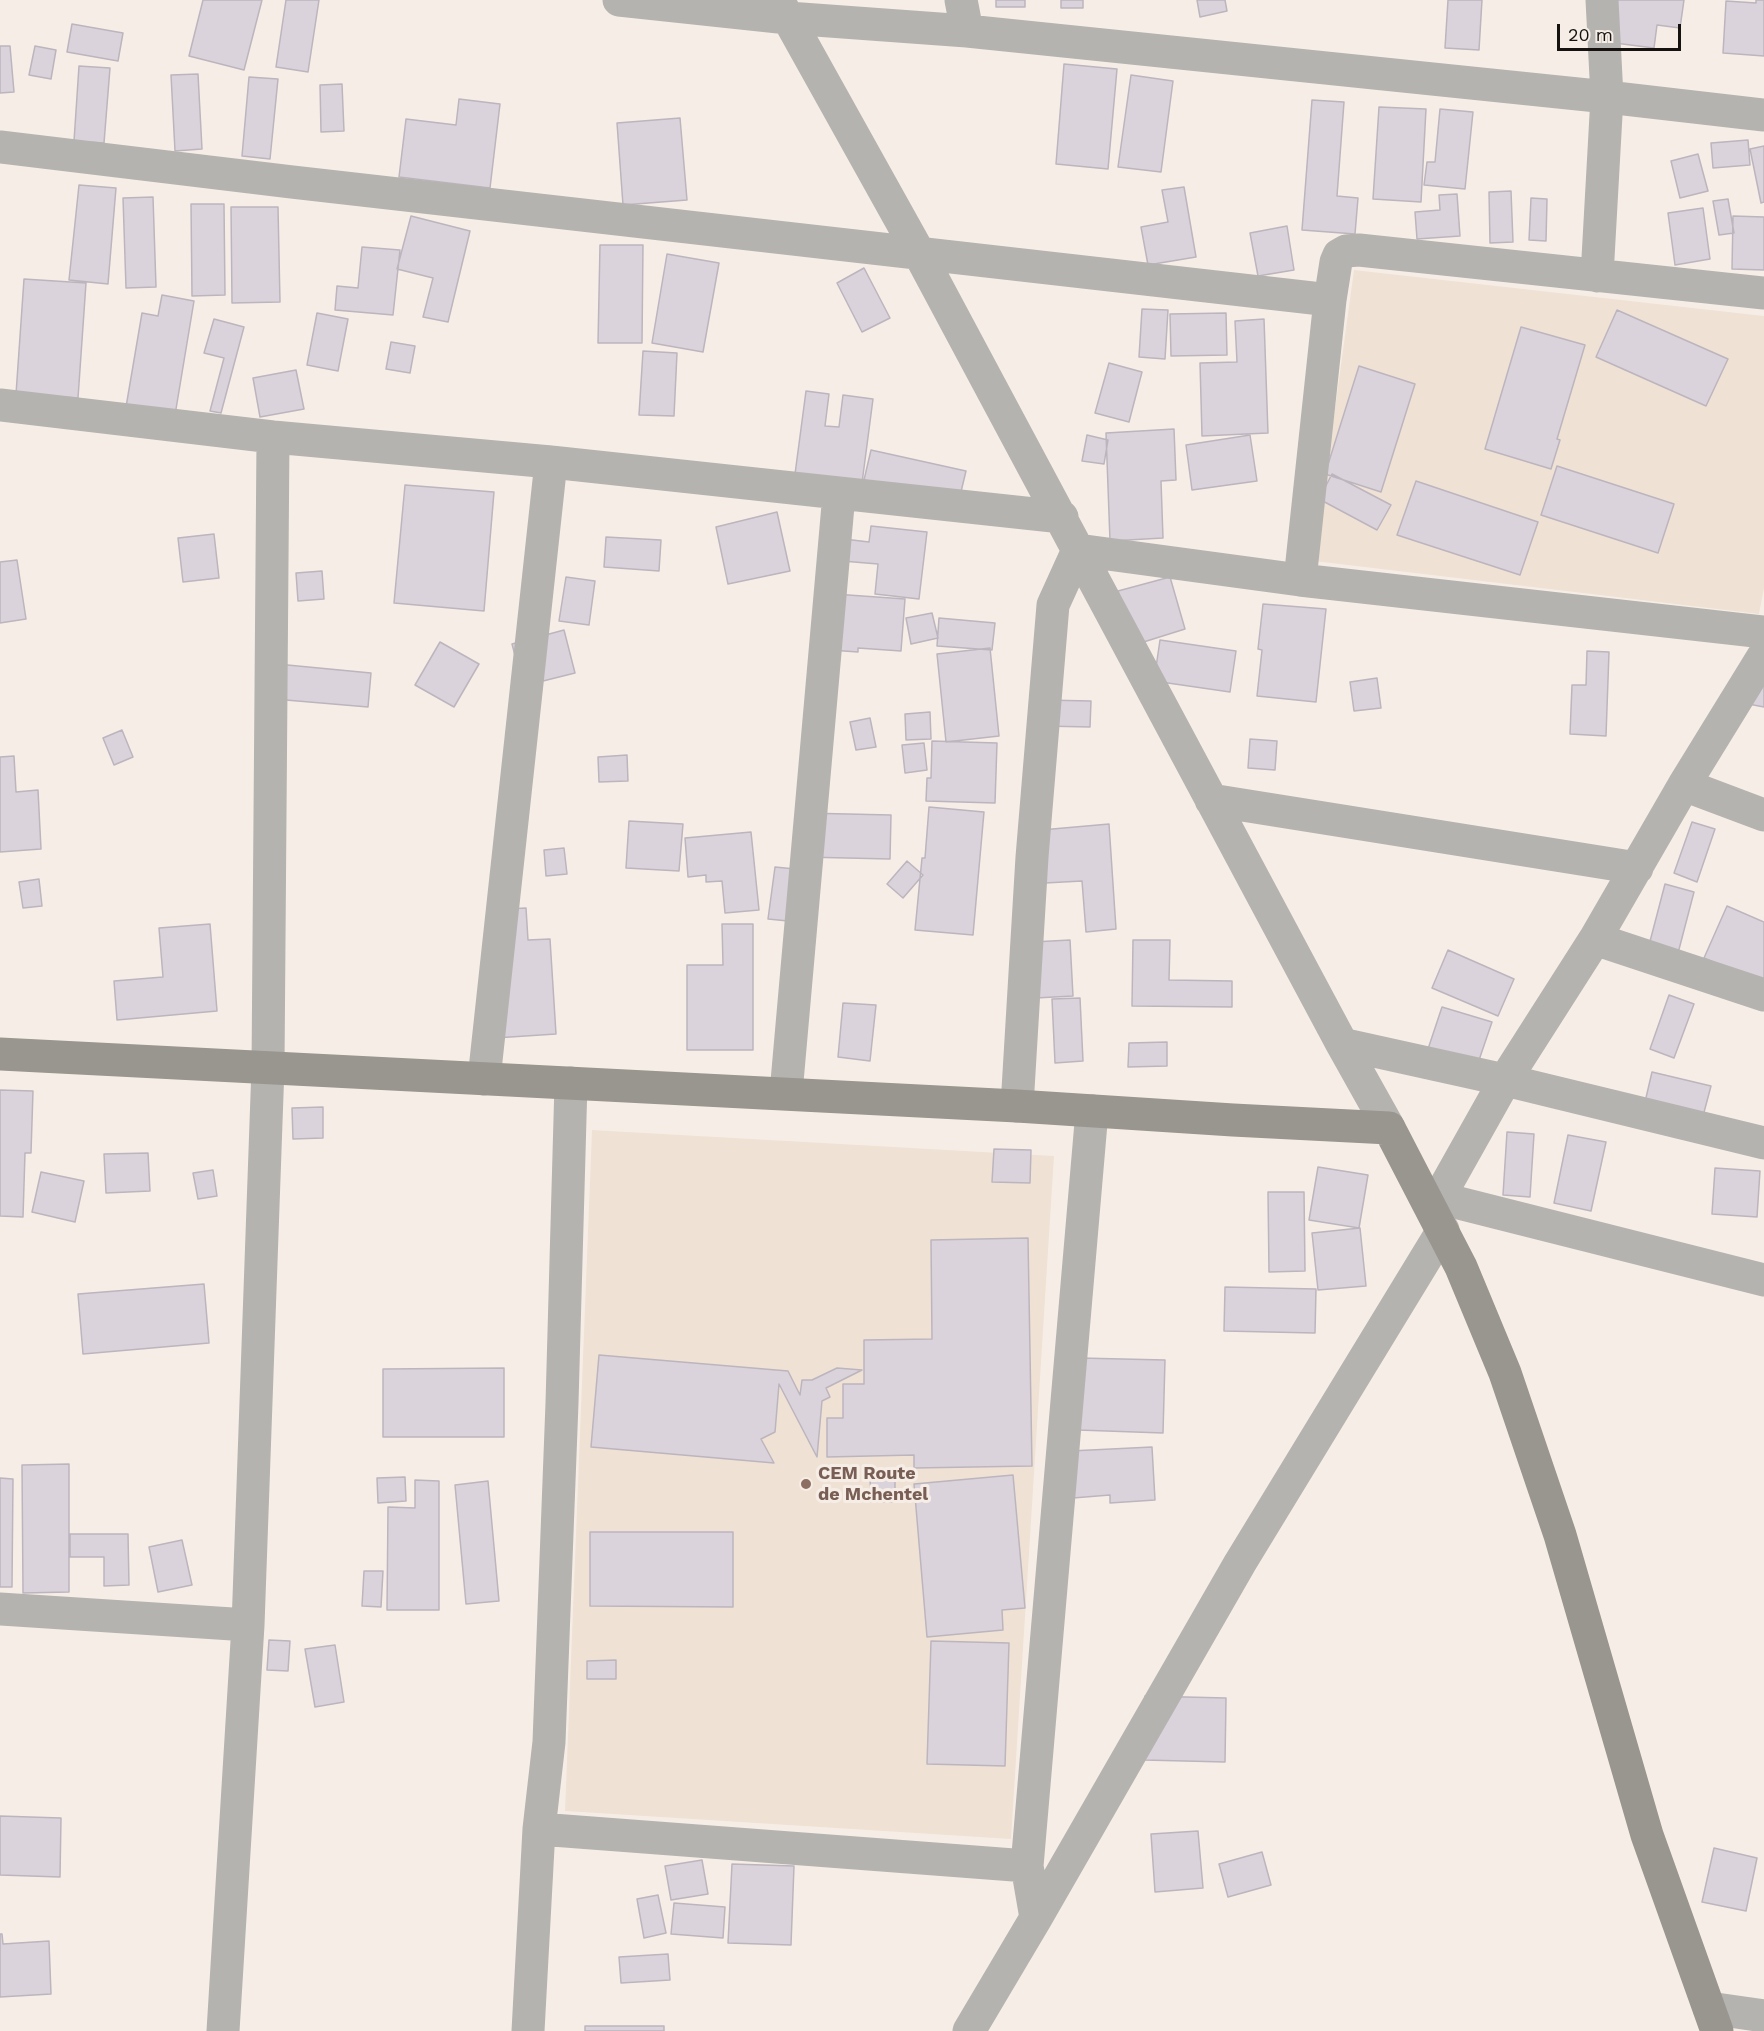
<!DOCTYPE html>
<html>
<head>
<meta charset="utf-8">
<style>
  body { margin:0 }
  #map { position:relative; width:1764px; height:2031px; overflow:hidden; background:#f6eee6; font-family:"Work Sans",sans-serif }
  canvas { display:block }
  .scale { position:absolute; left:1557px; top:24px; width:124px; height:27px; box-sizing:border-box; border:3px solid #151210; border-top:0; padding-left:8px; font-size:18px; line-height:21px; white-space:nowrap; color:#151210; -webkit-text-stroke:4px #f6eee6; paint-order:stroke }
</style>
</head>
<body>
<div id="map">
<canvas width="1764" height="2031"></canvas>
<div class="scale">20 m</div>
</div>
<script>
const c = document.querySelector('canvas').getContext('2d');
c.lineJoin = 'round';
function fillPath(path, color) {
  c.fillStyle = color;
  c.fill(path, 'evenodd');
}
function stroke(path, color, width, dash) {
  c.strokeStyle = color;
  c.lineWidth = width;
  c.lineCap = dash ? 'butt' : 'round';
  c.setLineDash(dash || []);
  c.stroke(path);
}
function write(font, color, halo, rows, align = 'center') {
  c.font = font + ' "Work Sans",sans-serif';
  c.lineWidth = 6;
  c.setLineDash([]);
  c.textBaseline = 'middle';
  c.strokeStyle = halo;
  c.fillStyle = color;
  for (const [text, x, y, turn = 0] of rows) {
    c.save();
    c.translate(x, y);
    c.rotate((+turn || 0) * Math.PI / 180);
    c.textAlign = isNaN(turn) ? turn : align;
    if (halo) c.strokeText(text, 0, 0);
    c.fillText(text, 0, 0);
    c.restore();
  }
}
const built = new Path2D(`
  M1354,270L1764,316V588L1759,614L1314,561Z
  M592,1130L1054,1156L1011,1839L565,1811Z`);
const building = new Path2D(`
  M203,0H262L244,70L189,56Z
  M286,0H319L308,72L276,67Z
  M996,0H1025V7H996Z
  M1061,0H1083V8H1061Z
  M1197,0H1225L1227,11L1200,17Z
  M1448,0H1482L1479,50L1445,48Z
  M1604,0H1684L1680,28L1657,25L1654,48L1599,41Z
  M1756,0H1764V56L1723,53L1726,1L1756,3Z
  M72,24L123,33L118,61L67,52Z
  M0,46H10L14,92L0,93Z
  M35,46L56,50L51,79L29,75Z
  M1064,64L1117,69L1108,169L1056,164Z
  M79,66L110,68L104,143L74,141Z
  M198,74L202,149L175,151L171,75Z
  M1131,75L1173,81L1161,172L1118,167Z
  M249,77L278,79L270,159L242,156Z
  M342,84L344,131L321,132L320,85Z
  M459,99L500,104L490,188L399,177L406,119L456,125Z
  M1312,100L1344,102L1337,196L1358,198L1355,234L1302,230Z
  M1379,107L1426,109L1421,202L1373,199Z
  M1440,109L1473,112L1465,189L1424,185L1427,162H1435Z
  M680,118L687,200L623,205L617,123Z
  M1748,140L1750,165L1713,168L1711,143Z
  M1764,146V202L1761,203L1750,149Z
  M1698,154L1708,191L1680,198L1671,161Z
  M79,185L116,188L108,284L69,280Z
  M1184,187L1196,257L1148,265L1141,227L1168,222L1162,190Z
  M1511,191L1513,242L1490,243L1489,192Z
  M1457,194L1460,236L1417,239L1415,212L1440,210L1439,195Z
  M153,197L156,287L126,288L123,198Z
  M1531,198L1547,199L1546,241L1529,240Z
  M1728,199L1734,233L1719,235L1713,201Z
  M191,204H224L225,295L192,296Z
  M231,207H278L280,302L232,303Z
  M1703,208L1710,259L1675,265L1668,213Z
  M411,216L470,231L448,322L423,317L433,278L397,269Z
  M1733,216L1764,217V270L1732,269Z
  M1287,226L1294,270L1258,276L1250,233Z
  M600,245H643L642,343H598Z
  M362,247L400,250L393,315L335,310L337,286L358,288Z
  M667,254L719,263L703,352L652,343Z
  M864,268L890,318L862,332L837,283Z
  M24,279L86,283L78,398L16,394Z
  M162,295L194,301L175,415L126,407L142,313L158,316Z
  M1142,309L1168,310L1165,359L1139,357Z
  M1617,310L1728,359L1706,406L1596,357Z
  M317,313L348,319L338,371L307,365Z
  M1226,313L1227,355L1171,356L1170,314Z
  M214,319L244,327L221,413L210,411L224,358L204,353Z
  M1264,319L1268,433L1202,436L1200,363L1237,362L1235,321Z
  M1521,327L1585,345L1557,439L1560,440L1551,469L1485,449Z
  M391,342L415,346L410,373L386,369Z
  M643,351L677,353L674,416L639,415Z
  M1109,363L1142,372L1129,422L1095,413Z
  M1359,366L1415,384L1381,492L1325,474Z
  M296,370L304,409L260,417L253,378Z
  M806,391L829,394L825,426L839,427L843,395L873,399L862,483L795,474Z
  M1174,429L1176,480L1161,481L1163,538L1110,541L1106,433Z
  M1087,435L1108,440L1104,464L1082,461Z
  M1250,435L1257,481L1192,490L1186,445Z
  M871,450L966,471L959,500L864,480Z
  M1557,466L1674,504L1658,553L1541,515Z
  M1332,474L1391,505L1377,530L1319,499Z
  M1416,481L1538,522L1520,575L1397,535Z
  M405,485L494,492L484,611L394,603Z
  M777,512L790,571L728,584L716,527Z
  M871,526L927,532L919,599L875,594L878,564L842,561L844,539L869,542Z
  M214,534L219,578L183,582L178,538Z
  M606,537L661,540L659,571L604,567Z
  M17,560L26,619L0,623V562Z
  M322,571L324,599L298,601L296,573Z
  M566,577L595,581L589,625L559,621Z
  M1170,577L1185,629L1134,645L1118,591Z
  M820,593L905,599L901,651L858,648V652L816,649Z
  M1263,604L1326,609L1316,702L1257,696L1262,650L1258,649Z
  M932,613L938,638L911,644L906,618Z
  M939,618L995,623L992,650L937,646Z
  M564,630L575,673L523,686L512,644Z
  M1160,640L1236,651L1230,692L1154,681Z
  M440,642L479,664L454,707L415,685Z
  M990,648L999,736L946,742L937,654Z
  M1587,651L1609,652L1606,736L1570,734L1572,685H1586Z
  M277,664L371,673L368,707L274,699Z
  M1764,676V707L1738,702Z
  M1377,678L1381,708L1354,711L1350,682Z
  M1044,700L1091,701L1090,727L1043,726Z
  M930,712L931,739L906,740L905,714Z
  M870,718L876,747L856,750L850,722Z
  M122,730L133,757L114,765L103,738Z
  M1250,739L1277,741L1275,770L1248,768Z
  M932,741L997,743L995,803L926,801L927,778H931Z
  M924,743L927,770L905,773L902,745Z
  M627,755L628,781L599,782L598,757Z
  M14,756L16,792L38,790L41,849L0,852V757Z
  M929,807L984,812L973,935L915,930L922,858H925Z
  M804,813L891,815L890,859L803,857Z
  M629,821L683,824L679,871L626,868Z
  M1692,822L1715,829L1697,882L1674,873Z
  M1109,824L1116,929L1086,932L1082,881L1045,883L1041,830Z
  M751,832L759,910L725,913L722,881L706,882V875L688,877L685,838Z
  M564,848L567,874L546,876L544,850Z
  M907,861L923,875L903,898L887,884Z
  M775,867L795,869L788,921L768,919Z
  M39,879L42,906L23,908L19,882Z
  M1665,884L1694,892L1677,957L1648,949Z
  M1727,906L1764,922V984L1704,958Z
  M526,908L528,940L550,939L556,1034L495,1038L488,910Z
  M210,924L217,1011L117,1020L114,981L163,977L159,928Z
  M722,924H753V1050H687V965H723Z
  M1070,940L1073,996L1017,999L1014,943Z
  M1133,940H1170L1169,980L1232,981V1007L1132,1006Z
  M1448,950L1514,979L1498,1016L1432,988Z
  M1669,995L1694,1004L1674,1058L1650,1049Z
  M1080,998L1083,1061L1055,1063L1052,999Z
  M843,1003L876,1005L870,1061L838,1057Z
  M1442,1007L1492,1022L1477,1066L1428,1049Z
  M1167,1042V1066L1128,1067L1129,1043Z
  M1652,1072L1711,1086L1703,1116L1645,1102Z
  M0,1090L33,1091L31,1153H25L23,1217L0,1216Z
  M323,1107V1138L293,1139L292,1108Z
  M1507,1132L1534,1134L1530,1197L1503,1195Z
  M1568,1135L1606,1142L1591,1211L1554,1203Z
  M994,1149L1031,1150L1030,1183L992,1182Z
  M148,1153L150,1191L106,1193L104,1154Z
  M1318,1167L1368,1175L1359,1228L1309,1220Z
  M1715,1168L1760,1171L1757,1217L1712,1214Z
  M213,1170L217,1196L198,1199L193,1173Z
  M41,1172L84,1181L75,1222L32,1212Z
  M1268,1192H1304L1305,1271L1269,1272Z
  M1360,1228L1366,1286L1318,1290L1312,1233Z
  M1028,1238L1032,1466L914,1468V1455L827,1457V1418H843V1384H864V1340L932,1339L931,1240Z
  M204,1284L209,1343L83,1354L78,1294Z
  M1225,1287L1316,1289L1315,1333L1224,1331Z
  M599,1355L788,1371L800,1395L802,1380H812L837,1368L862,1370L826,1388L830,1397L822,1401L817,1457L779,1384L775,1432L761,1439L774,1463L591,1447Z
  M1080,1358L1165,1360L1163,1433L1078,1430Z
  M504,1368V1437H383V1369Z
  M1152,1447L1155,1500L1110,1503V1495L1073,1498L1070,1451Z
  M69,1464V1592L23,1593L22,1465Z
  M1013,1475L1025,1608L1002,1610L1003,1630L927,1637L914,1484Z
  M895,1476V1502H871L870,1477Z
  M405,1477L406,1501L378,1503L377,1478Z
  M0,1478L13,1479L12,1587H0Z
  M415,1480L439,1481V1610H387L388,1507L415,1508Z
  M488,1481L499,1601L466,1604L455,1485Z
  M590,1532H733V1607L590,1606Z
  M70,1534H128L129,1585L104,1586V1557H70Z
  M182,1540L192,1585L158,1592L149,1547Z
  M364,1571H383L381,1607L362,1606Z
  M269,1640L290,1641L288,1671L267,1670Z
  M931,1641L1009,1643L1005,1766L927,1764Z
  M335,1645L344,1702L315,1707L305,1649Z
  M616,1660V1679H587V1661Z
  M1145,1696L1226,1698L1225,1762L1144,1760Z
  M0,1816L61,1818L60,1877L0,1875Z
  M1198,1831L1203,1888L1155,1892L1151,1834Z
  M1714,1848L1757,1858L1746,1911L1702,1902Z
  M1262,1852L1271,1885L1228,1897L1219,1864Z
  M702,1860L708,1894L671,1900L665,1866Z
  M732,1864L794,1866L791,1945L728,1943Z
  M658,1895L666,1933L644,1938L637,1899Z
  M674,1903L725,1907L723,1938L671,1934Z
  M0,1934H2L3,1944L49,1941L51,1994L0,1997Z
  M668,1954L670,1980L621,1983L619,1957Z
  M585,2026H664V2031H585Z`);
const street = new Path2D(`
  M619,0L788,18L967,31L1607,97L1764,115
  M778,0L919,253L1342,1044L1389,1128
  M961,0L967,31
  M0,147L292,182L1330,300
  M1597,276L1607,97L1602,0
  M0,405L273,437L551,462L1062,517
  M1300,580L1330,300L1336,262L1339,255L1346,251L1359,250L1764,293
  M1684,785L1764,815
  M1211,800L1637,868
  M1595,939L1764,995
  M1342,1044L1505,1080L1764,1143
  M484,1079L551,462
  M786,1093L839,494
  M1017,1106L1032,857L1053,605L1078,550L1300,580L1764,632
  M1439,1198L1764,1280
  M1432,1210L1505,1080L1595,939L1684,785L1764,655
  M0,1609L248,1625
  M539,1829L1027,1866
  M1036,1918L1027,1866L1092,1111
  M1709,2008L1764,2016
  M223,2031L248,1625L268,1067L273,437
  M528,2031L539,1829L549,1742L562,1403L571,1083
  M969,2031L1036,1918L1240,1563L1443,1230`);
const secondary = new Path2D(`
  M0,1054L1017,1106L1233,1120L1389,1128L1461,1267L1505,1373L1560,1535L1647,1835L1717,2031`);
const markers = [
  [806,1484,6,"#8d6e63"]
];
const educationNames = [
  ["CEM Route",818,1474],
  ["de Mchentel",818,1495]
];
fillPath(built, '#efe2d4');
fillPath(building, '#dad3db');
stroke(building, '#bcb5be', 1.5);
stroke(street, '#b5b3af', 33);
stroke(secondary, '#99958f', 33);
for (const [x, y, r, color] of markers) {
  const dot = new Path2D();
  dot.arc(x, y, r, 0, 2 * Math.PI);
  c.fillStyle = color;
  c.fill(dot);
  stroke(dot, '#f6eee6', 2);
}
write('bold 18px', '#785e54', '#f6eee6', educationNames, 'left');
</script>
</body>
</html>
